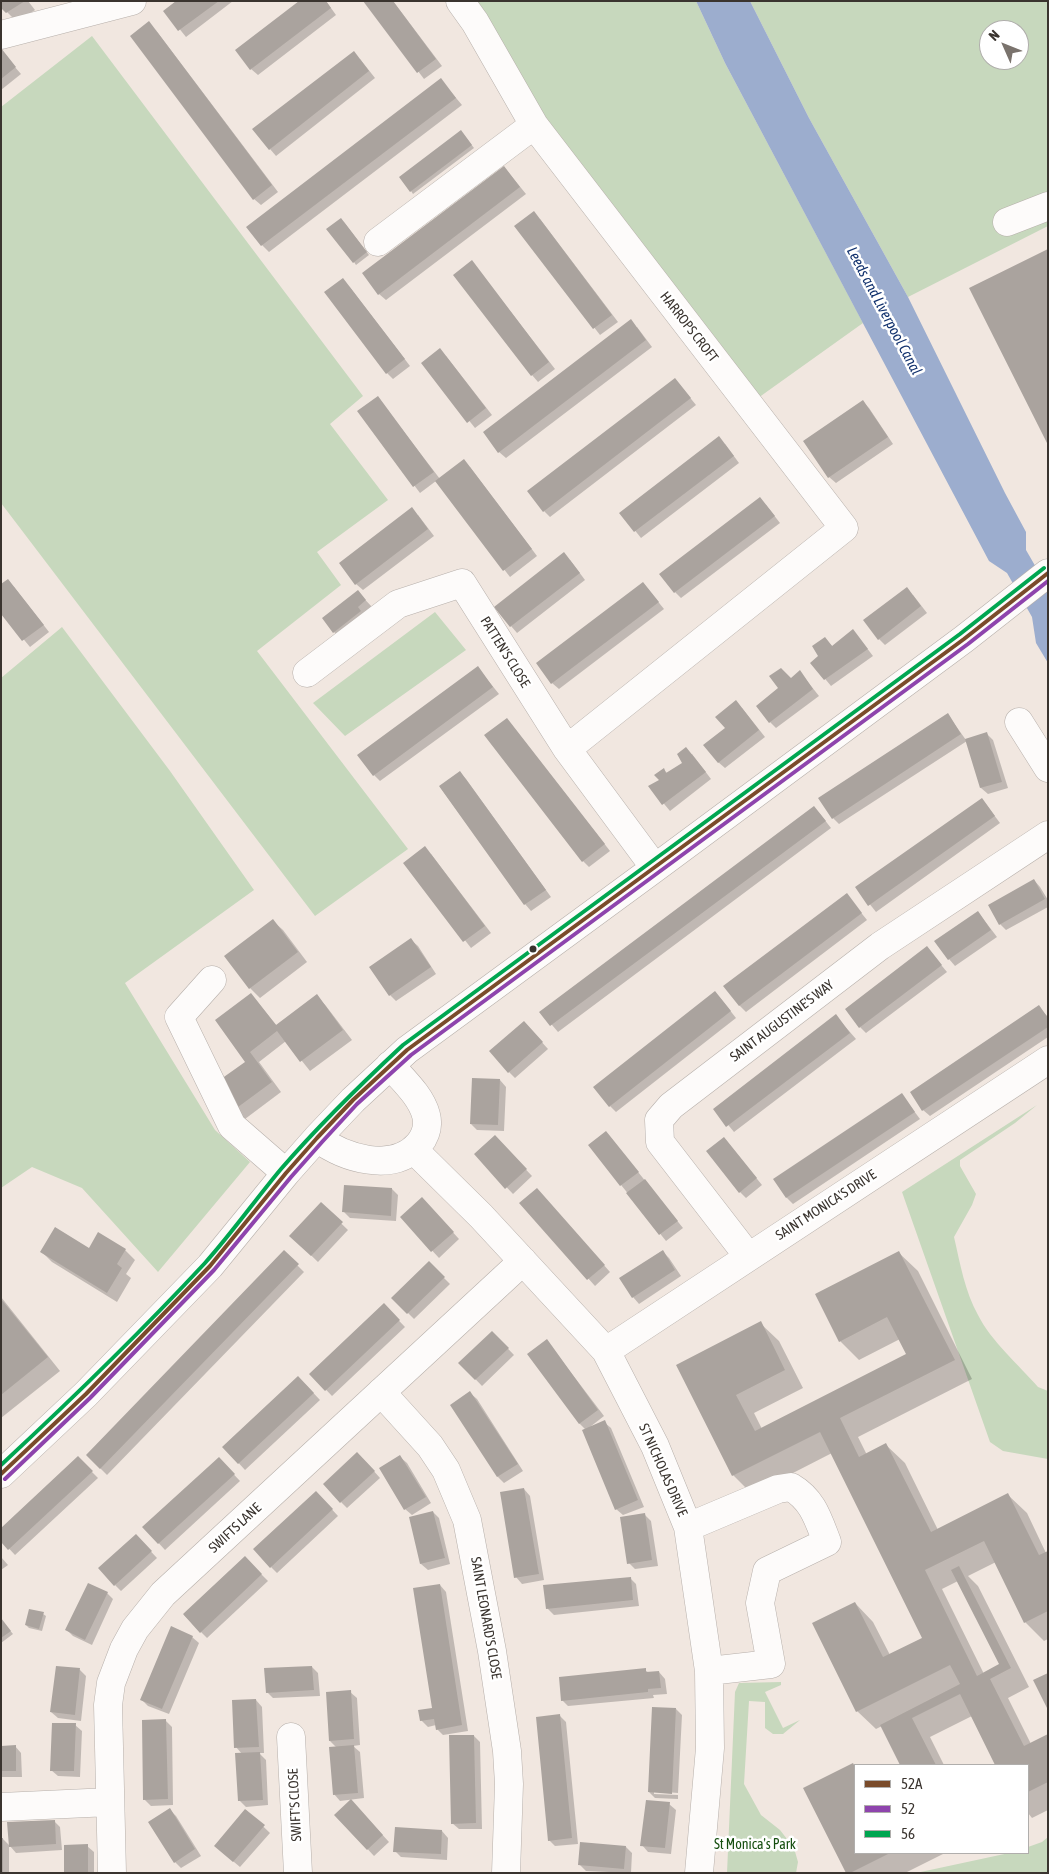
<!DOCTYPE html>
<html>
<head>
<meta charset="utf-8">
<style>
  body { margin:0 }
  #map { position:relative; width:1049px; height:1874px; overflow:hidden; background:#f1e7e0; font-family:"Asap Condensed",sans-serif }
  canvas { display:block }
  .frame { position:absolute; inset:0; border:2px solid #3a342f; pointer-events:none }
  .legend { position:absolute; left:854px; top:1764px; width:175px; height:90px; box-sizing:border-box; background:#fff; border:1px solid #b0aeac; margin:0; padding:6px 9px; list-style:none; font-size:15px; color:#3a342f }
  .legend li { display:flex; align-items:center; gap:10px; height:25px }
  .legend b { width:25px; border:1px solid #b0aeac }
  .north { position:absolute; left:979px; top:20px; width:50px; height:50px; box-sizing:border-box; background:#fff; border:1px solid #b0aeac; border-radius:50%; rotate:314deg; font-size:14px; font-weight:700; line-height:20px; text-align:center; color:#3a342f }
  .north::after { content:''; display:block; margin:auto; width:18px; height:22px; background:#7a736d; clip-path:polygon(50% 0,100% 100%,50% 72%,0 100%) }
</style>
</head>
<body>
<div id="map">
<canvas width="1049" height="1874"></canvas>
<div class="frame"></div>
<ul class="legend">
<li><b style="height:6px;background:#7a4b2a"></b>52A</li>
<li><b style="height:6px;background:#8e44ad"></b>52</li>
<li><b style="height:6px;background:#00a651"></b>56</li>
</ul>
<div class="north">N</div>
</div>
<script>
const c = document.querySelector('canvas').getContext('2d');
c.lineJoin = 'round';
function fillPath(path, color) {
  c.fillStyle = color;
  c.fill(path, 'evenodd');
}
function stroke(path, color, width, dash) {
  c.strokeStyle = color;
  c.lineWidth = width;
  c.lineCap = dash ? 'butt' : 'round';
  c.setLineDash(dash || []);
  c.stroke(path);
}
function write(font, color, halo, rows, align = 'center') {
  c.font = font + ' "Asap Condensed",sans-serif';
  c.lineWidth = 5;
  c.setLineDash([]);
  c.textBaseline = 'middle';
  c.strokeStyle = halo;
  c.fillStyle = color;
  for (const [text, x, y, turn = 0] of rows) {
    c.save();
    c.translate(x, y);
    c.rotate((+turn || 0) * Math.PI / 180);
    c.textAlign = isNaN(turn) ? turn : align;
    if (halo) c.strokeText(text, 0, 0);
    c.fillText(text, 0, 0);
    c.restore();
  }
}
const green = new Path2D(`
  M473,1H696L725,63L863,323L758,398L538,119Z
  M750,1H1048V226L908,297L809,118ZM989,30H1019V60H989Z
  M92,36L363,396L330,424L388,500L317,552L341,585L257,651L408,849L315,916L1,503V107Z
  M435,612L466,650L345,736L313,703Z
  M62,627L170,771L254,890L125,983L215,1130L250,1162L158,1272L82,1188L32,1167L1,1188V678Z
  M1037,1105L1015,1123L960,1160V1166L976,1194L972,1205L954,1237C960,1263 965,1292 978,1315C991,1341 1019,1365 1038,1387L1048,1391V1459L1003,1451L990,1442L902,1192Z
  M781,1682V1685L765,1692L783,1728L800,1720L783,1734H773L765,1728V1702L749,1701L744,1784L761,1815L780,1830L794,1848L798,1862L796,1873H727L735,1692L739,1683Z
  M1048,1837V1873H916L1009,1853H1028V1847L1042,1842Z`);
const water = new Path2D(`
  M696,1H750L809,118L908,297L1005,493L1026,532V550L1048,588V663L1036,643L1032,617L1007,573L989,561L725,63Z`);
const shadow = new Path2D(`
  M1,1H28L35,10L17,22L1,6Z
  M178,1H233L186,37L165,11Z
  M326,1L336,15L258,75L251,69Z
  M365,1H393L442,66L424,79Z
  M155,29L278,192L261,205L254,199Z
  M1,51L21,74L1,90Z
  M360,59L375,78L276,156L270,149Z
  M441,80L462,105L269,252L262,245L248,227Z
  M464,135L474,148L413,194L411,191Z
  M504,167L526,194L386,300L379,294Z
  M540,219L618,322L600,335L516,226Z
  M344,222L369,255L356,265L354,262Z
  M472,262L555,369L538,382L532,375Z
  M349,286L410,366L393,379L387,373Z
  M637,327L652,347L506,458L499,452L485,432Z
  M446,356L492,415L475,428L423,363Z
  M675,379L696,405L550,517L544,511Z
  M378,398L440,479L470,467L537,556L510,577L436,481L420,493L359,412Z
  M863,402L869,408L893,444L836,483L829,477Z
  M725,444L739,463L641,538L621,513Z
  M766,505L780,523L681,598L675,592Z
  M418,515L434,536L363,590L356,584Z
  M570,560L585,580L517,633L511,626Z
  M643,583L664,609L559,689L552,683Z
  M14,587L49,632L30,647L1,612Z
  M358,592L372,607L340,638L334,632Z
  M913,595L927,613L885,645L879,639Z
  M853,630L873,656L831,686L812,663L820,656L825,638L833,647Z
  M478,668L499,694L380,781L374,775Z
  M800,672L819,696L776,728L770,722Z
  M742,708L765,737L725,768L718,762L727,728Z
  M948,715L966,740L987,734L993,740L1008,788L988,794L981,788L967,741L839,824L833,818Z
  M507,719L610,851L589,867L583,861Z
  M692,754L711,779L670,811L650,787L660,780L663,769L667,773L683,763Z
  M460,773L466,779L551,897L531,911L525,904L440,787Z
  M982,799L1000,823L876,912L857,888Z
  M820,814L831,828L558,1032L541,1012Z
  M431,854L491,933L471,948L405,863Z
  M1034,880L1040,887L1048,900V907L1006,930L1000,924Z
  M846,894L867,920L746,1012L739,1005Z
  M978,912L997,937L955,966L949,959Z
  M273,921L283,930L307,962L260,998L250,988Z
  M411,940L418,946L436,974L396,1001L390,995Z
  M927,948L947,972L866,1033L860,1027Z
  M251,994L277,1026L317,996L326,1006L352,1040L310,1071L286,1041L259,1062L281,1092L245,1119L235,1110L247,1062Z
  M721,999L736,1018L616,1112L610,1106Z
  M1039,1007L1048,1017V1037L930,1116L923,1110Z
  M836,1016L856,1039L734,1132L715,1109Z
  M530,1029L548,1049L515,1078L509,1072Z
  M500,1080L506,1087L504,1131L477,1130L471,1124Z
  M902,1095L920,1119L793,1204L787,1198L775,1180Z
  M606,1132L683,1228L666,1241L589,1145Z
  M724,1138L762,1185L746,1198L740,1192Z
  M501,1143L532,1176L513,1194L476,1155Z
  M392,1189L398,1195L396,1221L350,1218L344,1212Z
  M543,1196L610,1272L595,1286L521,1203Z
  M321,1204L348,1230L318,1262L291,1236Z
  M428,1205L459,1239L439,1258L401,1217Z
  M89,1249L125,1250L135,1260L126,1274L131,1278L117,1302L52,1262L42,1252Z
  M662,1251L669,1258L681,1276L639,1304L633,1297L621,1279Z
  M284,1252L304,1272L107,1475L87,1455Z
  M899,1253L918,1271L972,1379L858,1437L867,1455L886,1445L905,1463L938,1530L1008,1495L1027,1513L1046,1553L1048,1552V1639L1044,1641L1025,1622L996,1562L968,1576L978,1586L1029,1687L1008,1698L1031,1744L1048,1736V1810L1032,1818L1028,1813V1765H997L972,1716L930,1737L944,1765H901L882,1726L876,1729L857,1711L855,1603L873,1622L890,1655L923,1638L832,1453L752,1494L733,1475L678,1365L760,1323L779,1341L803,1388L754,1413L762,1429L908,1355L900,1339L859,1360L840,1341L816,1295ZM958,1581L1001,1665L984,1674L942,1589Z
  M429,1263L450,1284L414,1319L393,1298Z
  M1,1297L60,1371L1,1418Z
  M384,1305L405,1327L332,1396L311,1374Z
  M492,1332L514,1355L482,1386L460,1363Z
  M547,1341L604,1416L590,1427L604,1422L611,1428L644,1507L623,1515L616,1509L586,1430L579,1423Z
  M305,1384L320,1400L245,1470L224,1447Z
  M470,1393L477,1399L523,1471L504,1483L498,1477L452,1405Z
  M400,1457L407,1463L431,1503L412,1515L405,1509Z
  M78,1458L98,1478L15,1555L1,1540Z
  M364,1460L380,1478L347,1508L341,1502Z
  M225,1465L240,1481L165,1550L144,1527Z
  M524,1489L530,1496L544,1580L522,1584L516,1577Z
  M316,1492L338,1516L277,1573L271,1567Z
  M433,1512L439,1518L450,1564L428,1570L421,1564Z
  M644,1514L651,1521L658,1566L635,1569L629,1563Z
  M142,1542L157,1558L121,1591L115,1585Z
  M1,1557L8,1565L1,1570Z
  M245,1558L268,1581L207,1638L184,1615Z
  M630,1578L636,1584L639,1606L554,1615L547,1608Z
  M440,1585L446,1592L468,1731L443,1735L437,1729L436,1725L428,1727L421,1720L434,1709Z
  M107,1593L113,1599L92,1645L73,1636L67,1630Z
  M43,1614L46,1616L42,1631L29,1628L26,1625Z
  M1,1620L13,1634L1,1643Z
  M192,1637L199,1643L169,1714L148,1706L141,1699Z
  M57,1667L80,1670L86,1676L81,1721L58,1718L51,1712Z
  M312,1667L318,1673L320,1696L273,1698L267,1692Z
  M645,1670L649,1673L659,1672L665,1679L667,1694L653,1695L654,1698L568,1706L562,1700Z
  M350,1692L357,1698L360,1745L353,1746L360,1752L364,1798L340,1801L334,1794L337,1748L330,1741Z
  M256,1700L262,1707L264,1753H259L266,1760L268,1805L246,1807L239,1800L242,1754L236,1747Z
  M676,1709L682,1715L678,1793L654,1791V1794L678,1795V1799L655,1798L649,1792Z
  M560,1716L566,1722L578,1844L555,1846L549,1840Z
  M165,1720L172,1727L173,1805L151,1806L144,1799Z
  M75,1725L82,1731L80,1777L58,1776L51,1770Z
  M474,1736L480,1742L482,1829H459L452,1823Z
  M15,1746L21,1753L22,1777H1V1747Z
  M853,1764L855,1767V1853H945L905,1873H848Z
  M669,1804L676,1810L671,1854L648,1852L642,1845Z
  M357,1807L389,1842L374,1856L336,1815Z
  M170,1810L176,1816L201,1856L181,1868L175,1862Z
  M246,1810L270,1833L240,1867L222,1852Z
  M54,1821L60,1827L62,1850L16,1853L10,1846Z
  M442,1831L448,1838L447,1860L401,1857L395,1851Z
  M3,1839L9,1845V1873H1Z
  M87,1846L94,1852V1873H65Z
  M626,1847L632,1853L631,1873L586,1871L579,1864Z`);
const building = new Path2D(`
  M1,1H25L6,13L1,8Z
  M176,1H219L178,31L163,11Z
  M299,1H326L331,8L250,70L235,50Z
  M363,1H393L436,59L417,73Z
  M149,21L272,185L253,200L130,36Z
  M1,48L16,67L1,79Z
  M354,51L369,71L269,150L252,129Z
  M441,78L456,98L261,246L246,227Z
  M461,130L472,145L410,192L399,177Z
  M504,166L520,187L378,295L362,273Z
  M534,211L612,315L593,329L514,226Z
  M341,218L367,252L353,263L326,229Z
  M1048,249V445L969,288Z
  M472,260L549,362L531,376L453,275Z
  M343,278L405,359L386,374L324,292Z
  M631,319L646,340L498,453L483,432Z
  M440,348L486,408L467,423L421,363Z
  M675,378L691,398L543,512L527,491Z
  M378,396L434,472L413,487L357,411Z
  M863,400L888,437L828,478L803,441Z
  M719,436L734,456L634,532L619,513Z
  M464,459L532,549L503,571L435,481Z
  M760,497L775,516L674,593L659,574Z
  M412,507L428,529L355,585L339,563Z
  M564,552L580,573L510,627L494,607Z
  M8,579L44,625L22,641L1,614V584Z
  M643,582L659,602L551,684L536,663Z
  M907,587L921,606L878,640L863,620Z
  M358,590L366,600L358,607L361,611L333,633L322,618Z
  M853,629L868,649L824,680L810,663L818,656L812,646L825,637L832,646Z
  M478,666L493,687L373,776L357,755Z
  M781,668L791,678L800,670L813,689L769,723L756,706L778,688L769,676Z
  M736,700L759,730L718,763L703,745L725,728L715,717Z
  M948,713L961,734L832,819L818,798Z
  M507,718L605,844L582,862L484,735Z
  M987,732L1002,782L980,788L965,739Z
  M686,747L706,772L662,805L648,786L659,780L654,775L664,768L666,773L682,763L677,754Z
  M460,771L546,890L524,905L439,786Z
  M982,798L995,816L868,906L855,887Z
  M814,806L826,821L550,1026L539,1012Z
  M425,846L485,926L463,942L403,863Z
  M1034,879L1045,899L999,925L988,905Z
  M847,893L862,913L739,1006L723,986Z
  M978,911L991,930L948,960L934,941Z
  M273,919L298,952L249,989L224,956Z
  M411,938L431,967L389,996L369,967Z
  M927,946L942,965L859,1028L845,1009Z
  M715,991L731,1011L609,1107L593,1087Z
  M251,993L276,1025L317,994L343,1030L300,1062L277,1031L250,1052L272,1082L234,1110L214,1084L245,1062L215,1020Z
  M1039,1005L1048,1018V1027L922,1111L910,1092Z
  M836,1014L850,1033L726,1127L713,1109Z
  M524,1021L543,1042L508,1073L489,1051Z
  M472,1078L500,1079L498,1125L470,1124Z
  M902,1093L915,1112L786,1198L773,1179Z
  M606,1131L639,1172L620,1186L588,1145Z
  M495,1135L527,1169L505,1189L474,1154Z
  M724,1137L757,1178L739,1193L706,1151Z
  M645,1179L678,1221L659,1235L626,1193Z
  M344,1185L392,1188L391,1216L342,1212Z
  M537,1188L605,1265L587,1280L519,1203Z
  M422,1197L454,1232L431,1252L400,1217Z
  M321,1202L343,1222L311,1256L289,1236Z
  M55,1227L89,1248L98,1232L126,1249L117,1264L122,1268L107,1293L40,1252Z
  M284,1250L299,1264L100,1469L86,1455Z
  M663,1250L675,1270L632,1298L619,1278Z
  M899,1251L955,1360L840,1418L859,1457L886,1443L931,1532L1008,1493L1039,1555L1048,1551V1611L1024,1623L984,1541L925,1570L977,1676L999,1664L951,1570L959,1566L1011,1668L990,1679L1024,1746L1048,1734V1782L1028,1792V1765H995L960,1694L912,1718L936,1765H900L880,1725L960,1684L950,1665L856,1712L812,1623L855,1602L883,1657L922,1638L820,1432L732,1476L676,1365L761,1321L785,1370L736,1395L755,1431L906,1354L887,1317L839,1342L815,1294Z
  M429,1261L445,1277L407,1314L391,1298Z
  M1,1299L48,1357L1,1395Z
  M384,1303L400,1320L325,1391L309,1374Z
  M492,1331L509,1348L475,1380L458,1363Z
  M547,1339L598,1410L579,1424L527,1354Z
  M298,1376L314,1393L238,1464L222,1447Z
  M470,1391L518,1464L497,1477L450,1405Z
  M605,1420L638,1500L615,1510L582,1430Z
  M357,1452L375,1471L340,1503L323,1484Z
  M400,1455L426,1497L404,1510L379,1468Z
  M78,1456L93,1471L8,1550L1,1542V1528Z
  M219,1457L235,1474L158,1544L142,1527Z
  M524,1488L539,1574L514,1578L500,1492Z
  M316,1491L333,1509L270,1568L253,1549Z
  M433,1511L445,1558L420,1564L409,1517Z
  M645,1513L652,1560L627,1564L620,1517Z
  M136,1534L152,1551L114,1586L98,1568Z
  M245,1556L262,1574L200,1633L183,1614Z
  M631,1577L633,1600L546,1609L543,1585Z
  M88,1583L108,1592L85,1640L65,1630Z
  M440,1584L462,1725L436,1730L434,1719L420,1721L418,1710L432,1708L413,1588Z
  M29,1609L44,1612L39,1629L25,1625Z
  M1,1618L11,1631L1,1638Z
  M171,1626L193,1636L162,1709L140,1700Z
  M56,1666L80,1668L75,1715L50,1712Z
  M312,1666L314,1690L266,1693L264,1668Z
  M646,1668V1672L659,1671L661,1688L648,1689V1692L561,1701L559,1677Z
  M1048,1673V1710L1033,1680Z
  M351,1690L354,1739L329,1741L326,1692Z
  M256,1699L259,1747L234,1748L232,1700Z
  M652,1707L676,1708L672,1794L648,1792Z
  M560,1714L572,1838L548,1841L536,1717Z
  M166,1719L168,1799L143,1800L142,1720Z
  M52,1723H76L74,1771H50Z
  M449,1735H474L476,1823L451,1824Z
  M16,1745V1771H1V1746Z
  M354,1745L358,1793L333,1795L329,1747Z
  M260,1752L263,1800L238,1801L235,1753Z
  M853,1763L855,1767V1853H890L850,1873H846L803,1788Z
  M351,1799L383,1835L367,1850L334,1815Z
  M646,1800L670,1802L665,1848L640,1846Z
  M170,1808L195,1849L174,1863L148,1822Z
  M245,1809L265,1825L233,1862L214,1846Z
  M55,1820L56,1844L9,1847L7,1822Z
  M395,1827L442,1830L441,1854L393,1852Z
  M1,1838H3V1873H1Z
  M580,1842L626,1846L624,1869L578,1865Z
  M88,1844V1873H64V1845Z`);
const minor = new Path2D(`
  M460,1L475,22L534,125L844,528L567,749
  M1,35L132,1
  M1007,222L1048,206
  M378,242L534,125
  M307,673L398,604L462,583L567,749L655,868
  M1019,722L1048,768
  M212,980L179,1017L232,1126L286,1173
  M317,1138C344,1158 393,1174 419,1144C426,1135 429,1126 426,1115C421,1096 403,1080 390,1065
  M414,1150L481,1216L606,1351L655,1446L688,1527L709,1671L710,1748L699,1873
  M748,1256L660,1142L659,1120L671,1106L880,946L1048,835
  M606,1351L1048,1060
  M381,1392L430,1446L446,1470L467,1520L492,1651L507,1751L509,1784L506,1873
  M1,1474L86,1394L210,1266L286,1173L317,1138L353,1100L407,1050L655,868L964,639L1048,573
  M688,1527L778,1489L791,1487C813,1500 818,1519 827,1542L767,1571L760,1603L771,1664L709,1671
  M291,1737L298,1873
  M1,1807L110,1802
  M112,1873L108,1705L111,1683L124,1649L135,1629L163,1594L523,1261`);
const bus1 = new Path2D(`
  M1,1474L86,1394L210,1266L286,1173L317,1138L353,1100L407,1050L964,639L1048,573`);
const bus2 = new Path2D(`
  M5,1479L90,1398L214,1270L291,1177L322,1142L357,1104L411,1055L968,644L1048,581`);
const bus3 = new Path2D(`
  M1,1465C71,1400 140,1333 205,1263C232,1233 255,1200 281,1169C319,1125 360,1085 403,1045L960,634L1044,568`);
const markers = [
  [533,949,4.5,"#3a342f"]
];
const streetNames = [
  ["HARROPS CROFT",689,327,52],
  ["PATTEN'S CLOSE",505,652,58],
  ["SAINT AUGUSTINE'S WAY",782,1021,-37],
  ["SAINT MONICA'S DRIVE",826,1205,-33],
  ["ST NICHOLAS DRIVE",663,1470,66],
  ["SWIFTS LANE",235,1528,-43],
  ["SAINT LEONARD'S CLOSE",486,1618,80],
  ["SWIFT'S CLOSE",295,1805,-93]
];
const parkNames = [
  ["St Monica's Park",755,1845]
];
const waterNames = [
  ["Leeds and Liverpool Canal",884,311,62]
];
fillPath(green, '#c7d8bd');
fillPath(water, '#9cadce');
fillPath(shadow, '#0003');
fillPath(building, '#aaa39e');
stroke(minor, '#b6afaa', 29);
stroke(minor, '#fdfbfa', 28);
stroke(bus1, '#7a4b2a', 4);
stroke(bus2, '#8e44ad', 4);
stroke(bus3, '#00a651', 4);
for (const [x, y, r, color] of markers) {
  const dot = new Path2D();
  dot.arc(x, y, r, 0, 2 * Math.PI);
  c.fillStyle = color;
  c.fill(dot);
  stroke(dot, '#fff', 2);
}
write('14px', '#3a342f', '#fff', streetNames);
write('14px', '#154e0f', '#fff', parkNames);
write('italic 15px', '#11316d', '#fff', waterNames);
</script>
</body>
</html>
